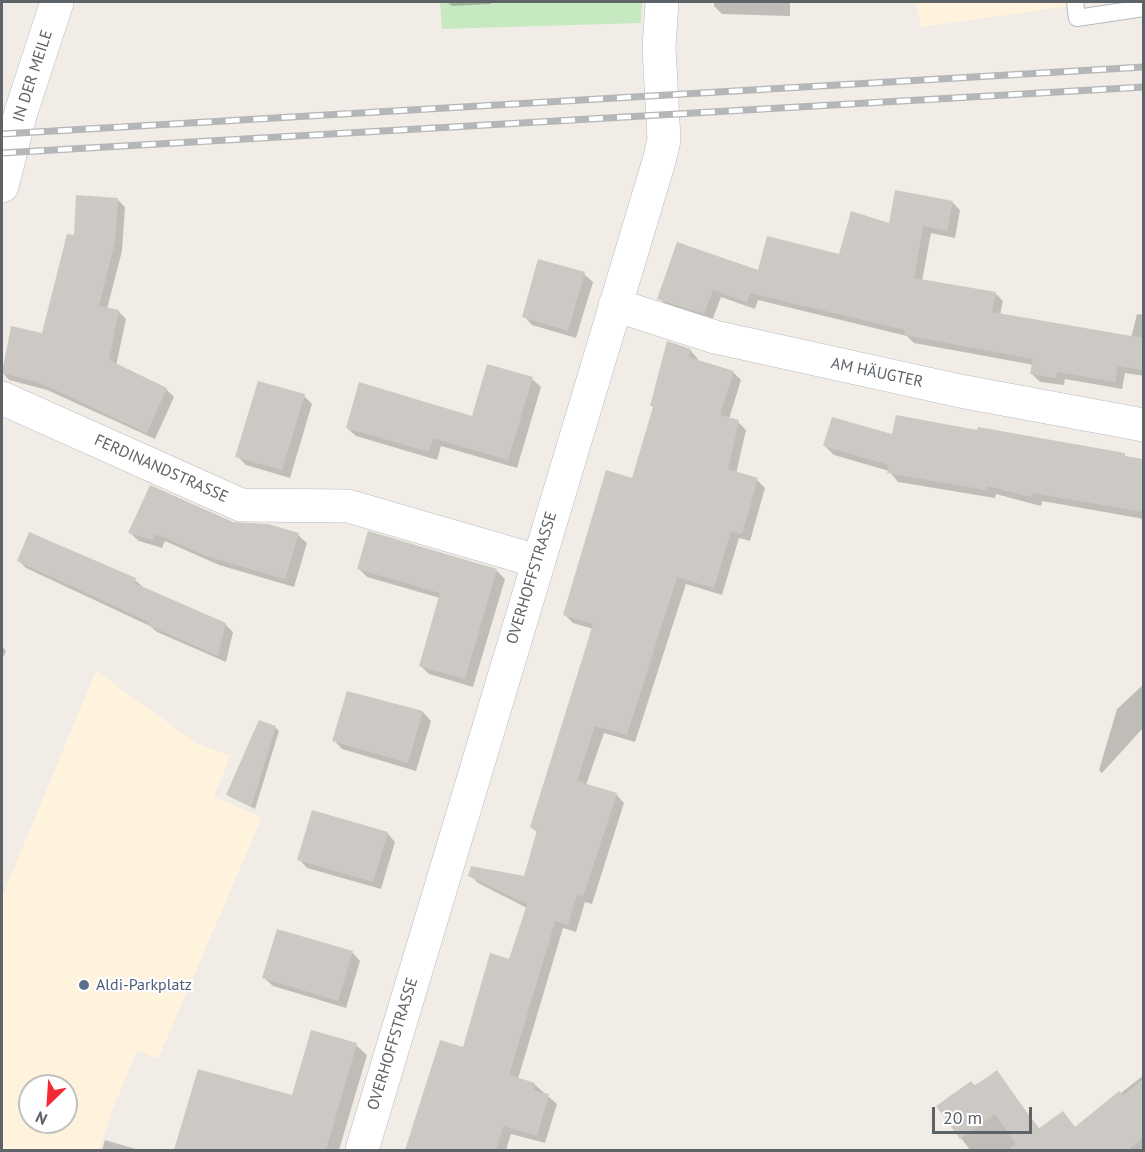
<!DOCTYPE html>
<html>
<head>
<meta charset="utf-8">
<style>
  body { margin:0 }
  #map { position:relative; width:1145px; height:1152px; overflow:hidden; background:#f1ede6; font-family:"PT Sans",sans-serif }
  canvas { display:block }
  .frame { position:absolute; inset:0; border:3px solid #5e6368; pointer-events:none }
  .north { position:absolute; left:18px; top:1074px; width:60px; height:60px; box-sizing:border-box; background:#fff; border:2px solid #bfc1c3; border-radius:50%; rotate:205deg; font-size:16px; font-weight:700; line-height:24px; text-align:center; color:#5e6368 }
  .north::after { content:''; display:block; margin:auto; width:21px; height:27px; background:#f32a34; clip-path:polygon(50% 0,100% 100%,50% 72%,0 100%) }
  .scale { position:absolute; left:932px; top:1107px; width:100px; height:27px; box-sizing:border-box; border:3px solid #5e6368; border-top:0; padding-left:8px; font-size:18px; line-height:21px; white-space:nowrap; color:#5e6368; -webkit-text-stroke:4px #fff; paint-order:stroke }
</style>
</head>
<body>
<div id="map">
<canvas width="1145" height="1152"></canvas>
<div class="frame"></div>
<div class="north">N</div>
<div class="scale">20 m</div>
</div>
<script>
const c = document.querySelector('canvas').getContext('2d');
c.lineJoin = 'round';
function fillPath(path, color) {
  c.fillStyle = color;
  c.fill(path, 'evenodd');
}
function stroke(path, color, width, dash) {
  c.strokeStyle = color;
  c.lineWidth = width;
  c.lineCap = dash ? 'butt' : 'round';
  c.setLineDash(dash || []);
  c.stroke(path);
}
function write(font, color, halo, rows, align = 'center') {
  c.font = font + ' "PT Sans",sans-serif';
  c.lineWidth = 4.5;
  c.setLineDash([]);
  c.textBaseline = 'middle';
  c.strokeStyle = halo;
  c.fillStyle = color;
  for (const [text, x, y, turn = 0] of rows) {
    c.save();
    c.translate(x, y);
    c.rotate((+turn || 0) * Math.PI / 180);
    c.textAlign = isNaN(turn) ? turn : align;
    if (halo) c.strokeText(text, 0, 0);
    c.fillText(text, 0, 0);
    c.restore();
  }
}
const commercial = new Path2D(`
  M916,2H1097L921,27Z
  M96,671L196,743L230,756L214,797L262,817L158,1059L137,1050L112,1111L99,1150H2V897ZM30,1086H66V1122H30Z`);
const green = new Path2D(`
  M440,2H642L641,23L442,29Z`);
const shadow = new Path2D(`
  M447,2H491V4L452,6Z
  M714,2H790V16L722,14L714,6Z
  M118,200L125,207L122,251L107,309L118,311L126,319L116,366L166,389L174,397L155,439L47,390L9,380L2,372L12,328L43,335L75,237Z
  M952,202L960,210L955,238L931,233L922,281L995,293L1003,301L1000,315L1131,338L1137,314L1144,315V376L1125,373L1122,389L1065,379L1064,385L1040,382L1032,374L1034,365L914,343L907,336L758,300L755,309L721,297L712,321L667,306L659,298L759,272L840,256L890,225Z
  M584,274L593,282L576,338L532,325L524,316Z
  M690,350L698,359L697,361L733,372L741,380L729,419L738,422L746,430L736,474L757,480L765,488L750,541L739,538L722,595L686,584L635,742L604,733L586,785L616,794L624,803L592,904L585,902L576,932L563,928L518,1079L534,1084L557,1104L545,1143L511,1134L506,1150H407L441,1042L464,1049L510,961L527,908L478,883L470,875L525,878L538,833L531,827L593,629L573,623L565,615L633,480Z
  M532,379L541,387L517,468L441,446L437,460L356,436L347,428L473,417Z
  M304,396L312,404L290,478L246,465L237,456Z
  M979,428L1144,461V519L1042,501L1041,506L996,494L995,498L898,482L889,471L834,455L825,446L894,436L978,432Z
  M233,524L298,535L307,543L294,587L219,565L165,541L162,548L139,541L130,533Z
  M30,534L135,580L143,587L225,624L233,632L226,662L157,632L150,626L26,568L18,560Z
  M359,569L496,570L505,579L473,687L429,674L420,665L440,598L367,577Z
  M2,646L6,651L2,660Z
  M1144,684V727L1102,773L1099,770L1117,709Z
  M423,712L431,721L416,771L342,749L334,740Z
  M275,727L279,731L255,809L228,795Z
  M387,833L395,842L381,889L307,868L299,859Z
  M352,952L360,961L346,1008L273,986L264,978Z
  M356,1045L367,1055L339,1150H175L199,1070L293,1097Z
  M997,1072L1040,1130L1063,1113L1076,1128L1144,1075V1150H970L938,1107Z
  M105,1140L139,1150H102Z`);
const building = new Path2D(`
  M895,190L953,201L947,231L923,226L914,278L996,292L992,312L1143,338V370L1118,366L1115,382L1057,372L1056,378L1030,374L1033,359L904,335L905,330L750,293L747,302L713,290L704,314L657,299L677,242L758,270L767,236L839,254L851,211L889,223Z
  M76,195L118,198L115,242L99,306L119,310L109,360L167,388L147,433L38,382L2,373L11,326L42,333L67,234L74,235Z
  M538,259L585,272L568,331L522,317Z
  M667,341L691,349L688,357L734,371L720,415L739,420L728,469L758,478L742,534L731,531L714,588L677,577L627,735L595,726L577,781L617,793L583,896L577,895L568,925L555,921L509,1075L535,1083L533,1090L549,1094L537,1136L503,1126L496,1150H405L440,1040L463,1047L490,953L509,959L527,904L468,876L471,866L524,876L537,830L530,827L593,624L563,615L606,470L632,478L653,407L650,406Z
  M487,364L533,377L508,460L433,438L429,452L346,428L359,382L472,416Z
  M258,381L305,394L282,470L235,457Z
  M896,415L977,430L978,427L1125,453V456L1143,459V512L1033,493L1032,497L987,486L986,490L887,473L889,465L823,446L832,417L892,434Z
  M150,485L233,522L268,524L299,533L285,579L209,557L156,534L153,540L128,533Z
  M368,531L497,569L465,679L419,666L440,593L357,569Z
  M29,532L136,578L134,583L226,623L218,656L148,625L149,622L17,561Z
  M347,691L423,711L408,763L332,741Z
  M259,720L276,726L251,807L226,795Z
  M312,810L388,832L373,882L297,860Z
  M277,929L353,951L338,1001L262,978Z
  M311,1030L357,1043L326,1150H174L198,1069L292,1095Z
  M997,1070L1038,1129L1063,1111L1075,1127L1119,1091L1123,1096L1143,1079V1138L1128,1150H1007L1016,1144L995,1114L960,1139L936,1106L971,1081L975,1086Z`);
const lane = new Path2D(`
  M1075,2L1077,18L1144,8`);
const street = new Path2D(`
  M2,186L21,112L57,2
  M615,305L715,337L960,391L1144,425
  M2,398L241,505L348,506L537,561
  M362,1150L659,161L664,140L659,48L662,2`);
const rail = new Path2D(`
  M2,134L1144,67
  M2,153L1144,87`);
const markers = [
  [84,985,6,"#5c6f8a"]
];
const streetNames = [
  ["IN DER MEILE",33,76,-72],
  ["AM HÄUGTER",877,373,12],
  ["FERDINANDSTRASSE",161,469,24],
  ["OVERHOFFSTRASSE",532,578,-73],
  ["OVERHOFFSTRASSE",393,1044,-73]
];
const serviceNames = [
  ["Aldi-Parkplatz",96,985]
];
fillPath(commercial, '#fff3dd');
fillPath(green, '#c7e9c2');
fillPath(shadow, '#0003');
fillPath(building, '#ccc8c3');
stroke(lane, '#b7babe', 18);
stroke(street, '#b7babe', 34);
stroke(lane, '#fff', 16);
stroke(street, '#fff', 33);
stroke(rail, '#b5b6b7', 7);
stroke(rail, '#fff', 4.5, [14]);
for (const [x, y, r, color] of markers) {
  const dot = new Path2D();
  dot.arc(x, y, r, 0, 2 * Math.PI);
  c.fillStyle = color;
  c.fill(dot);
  stroke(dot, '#fff', 2);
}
write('16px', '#5e6368', '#fff', streetNames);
write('16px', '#4e5e75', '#fff', serviceNames, 'left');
</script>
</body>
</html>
